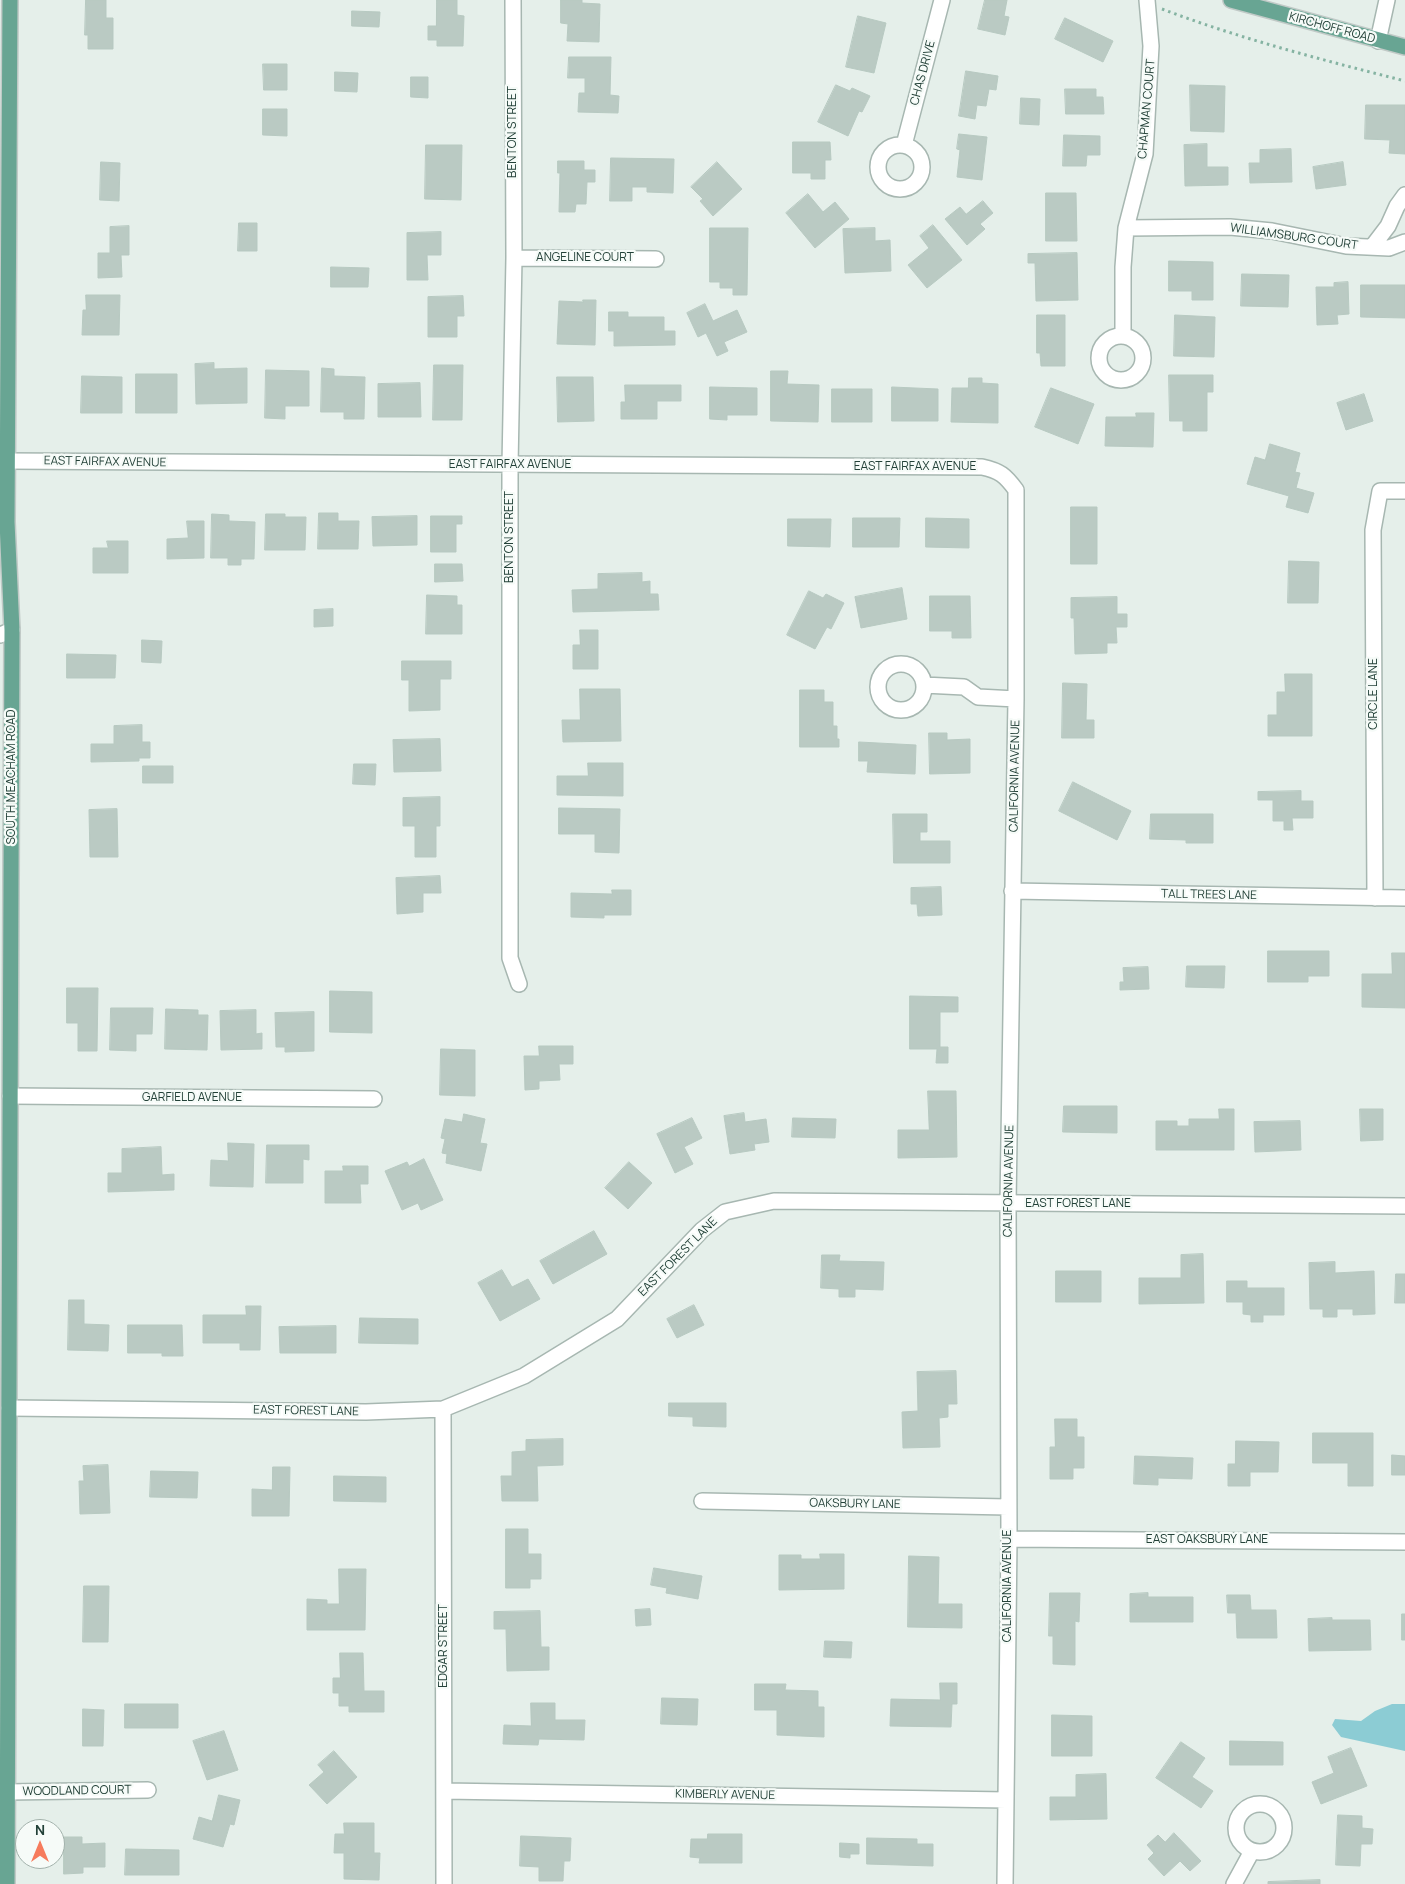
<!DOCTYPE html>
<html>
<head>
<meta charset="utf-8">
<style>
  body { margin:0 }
  #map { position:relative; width:1405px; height:1884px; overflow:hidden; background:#e5efea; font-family:Manrope,sans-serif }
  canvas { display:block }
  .north { position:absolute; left:15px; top:1819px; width:50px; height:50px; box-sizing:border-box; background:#f6fbf8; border:1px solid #a2b1ab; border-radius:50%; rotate:0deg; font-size:14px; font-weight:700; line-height:20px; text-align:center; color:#234138 }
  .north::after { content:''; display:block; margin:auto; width:18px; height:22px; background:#f67b5c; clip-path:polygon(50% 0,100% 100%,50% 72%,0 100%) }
</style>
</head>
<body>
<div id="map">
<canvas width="1405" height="1884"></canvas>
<div class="north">N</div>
</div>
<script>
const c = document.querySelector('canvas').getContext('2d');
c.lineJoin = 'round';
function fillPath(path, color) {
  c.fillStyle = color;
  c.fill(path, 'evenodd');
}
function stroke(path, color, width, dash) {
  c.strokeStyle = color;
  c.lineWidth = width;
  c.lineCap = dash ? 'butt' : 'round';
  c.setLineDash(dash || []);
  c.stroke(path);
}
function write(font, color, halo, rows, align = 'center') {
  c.font = font + ' Manrope,sans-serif';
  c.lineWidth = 4.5;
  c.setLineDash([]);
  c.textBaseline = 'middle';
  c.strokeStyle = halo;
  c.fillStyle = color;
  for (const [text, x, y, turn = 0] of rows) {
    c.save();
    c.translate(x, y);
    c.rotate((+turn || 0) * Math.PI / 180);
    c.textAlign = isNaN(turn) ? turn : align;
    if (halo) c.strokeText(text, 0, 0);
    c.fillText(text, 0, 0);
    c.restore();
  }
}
const water = new Path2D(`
  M1392,1704H1405V1751L1341,1737L1332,1725L1335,1719L1361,1721L1375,1711Z`);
const building = new Path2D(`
  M86,0H106V18H113V49H88V35H85Z
  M437,0H457V15L464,16L463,46H437V40H428V26H436Z
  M561,0H582V3L600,4L599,42L567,41L568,24L561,23Z
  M985,0H1007L1004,16L1009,17L1005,35L978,29Z
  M352,11L380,12L379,27L352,26Z
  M858,16L886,23L874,73L846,67Z
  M1065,18L1113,41L1103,62L1055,39Z
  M569,57H611L610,95L619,96L618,113L578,112L579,93H585V78H568Z
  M263,64H287V90H264Z
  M966,71L998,76L996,90L989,89L986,106L977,105L975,119L959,116Z
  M335,72L358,73L357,92L335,91Z
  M411,77H428V98L411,97Z
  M836,85L850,91L852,88L870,96L862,112L859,111L848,136L818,122Z
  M1190,85L1225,86L1224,132L1191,131Z
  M1065,89H1096V97H1103L1104,114H1066Z
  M1021,98L1040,99L1039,125L1020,124Z
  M1366,105H1405V154L1389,153L1390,140L1365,139Z
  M263,109H287V136L263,135Z
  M959,134L987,137L982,180L957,177L960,150L957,149Z
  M1064,135L1100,136V155H1087L1086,166H1063Z
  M793,142H830L831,160H825V179H811V173H793Z
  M1207,144V167H1228V185L1185,186L1184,145Z
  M426,145H462L461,200L425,199Z
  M1291,149L1292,182L1250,183L1249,163H1260V150Z
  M611,158L674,159L673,193L647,192V187H632V201H610Z
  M558,161H584V170H595V182H587L586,204H576L575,212H559L560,173H558Z
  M101,162L120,163L119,201L100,200Z
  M717,162L742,189L713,216L700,201L703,199L691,187Z
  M1343,162L1346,185L1316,189L1313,167Z
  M1046,193H1076L1077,241H1046Z
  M808,194L823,212L835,202L849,219L815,248L786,213Z
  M983,201L993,213L980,224L985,229L967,245L945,219L960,207L966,214Z
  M239,223H257V251H238Z
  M933,225L962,260L927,288L908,265L929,248L920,236Z
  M129,226V255H121L122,277L98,278V253H110V227Z
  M710,228H748L747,295H733V288H720V282H710Z
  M875,228V241L890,240L891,271L845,273L843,229Z
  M441,232V255H427L428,280H407V233Z
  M1077,253L1078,300L1036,301L1035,263H1028V254Z
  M1169,261L1213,262V300H1192V291H1169Z
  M331,267L369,268L368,287H331Z
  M1242,274L1289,275L1288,307L1241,306Z
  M1348,282L1349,314L1337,315L1338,324L1317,325L1316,287H1334V283Z
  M1361,285H1405V318L1361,317Z
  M86,295H120L119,335H82L83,310H86Z
  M463,296L464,316H457V337H428V297Z
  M583,300H596L595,345L557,344L559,301L583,302Z
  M705,304L713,321L737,310L747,332L724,342L728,351L717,356L706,333L698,337L687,313Z
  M609,312H628V317H664V331H675V345L614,346V331H609Z
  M1037,315H1065V366H1041L1040,353H1037Z
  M1175,315L1215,317L1214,357L1174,356Z
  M214,363V369L247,368V403L196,404L195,364Z
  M434,365H463L462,420H433Z
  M322,368L334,369V376L365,377L364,419H344V412H321Z
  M266,370L309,371V406H285V419L265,418Z
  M771,371H788L787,384L819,385L818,422L771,421Z
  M136,374H177V413H136Z
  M1169,375H1213V392H1207V431H1183V421H1170Z
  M82,376L122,377V413H81Z
  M557,377H593L594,421L558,422Z
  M969,378H982V383L998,384V423L951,422L952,388H968Z
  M420,383L421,417H378V384Z
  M625,385H681V401H657V419H621V402H625Z
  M710,387L757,388V415H727V420L710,419Z
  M892,387L938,389V421H892Z
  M1051,388L1094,404L1078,444L1035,427Z
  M832,389H872V422H832Z
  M1364,394L1373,421L1346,430L1337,403Z
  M1136,413H1154L1153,447L1105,446L1106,417H1136Z
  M1270,444L1300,453L1295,472L1300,473L1296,488L1314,493L1308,513L1286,507L1289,496L1247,484L1255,457L1265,460Z
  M1071,507H1097V564H1071Z
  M319,513H338V521H359L358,549H318Z
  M212,514L229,515V521L255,522L254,559H241V565H228V558H211Z
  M266,514H285V517H306L305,550H265Z
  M417,516V545L373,546L372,517Z
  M431,516H462V524H456V552H431Z
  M853,518H900L899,547H853Z
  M926,518L969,519V548L926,547Z
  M788,519H831L830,547L788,546Z
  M187,521H204V558L167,559V539L188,538Z
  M107,541H128V573H93V548H108Z
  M1289,561L1319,562L1318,603H1288Z
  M435,564H462L463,581L435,582Z
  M642,573V582L650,581V594H658L659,610L573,612L572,590L598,589V574Z
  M902,588L907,619L861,628L855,597Z
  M809,591L823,598L826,594L844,603L831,629L827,627L815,649L787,635Z
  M427,595L457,596V605H462V634H426Z
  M930,596H970L971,638H952V631H930Z
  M1117,597V614H1127V627H1116L1117,643H1107V653L1075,654L1074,618H1071V598Z
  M333,609V626L314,627V610Z
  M580,630H598V669H573V645H580Z
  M142,640L162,641L161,663L142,662Z
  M67,654L116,655L115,678H67Z
  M402,661H451V679H440V710L409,711V680H402Z
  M1285,674H1312V736H1268V715H1277V692H1285Z
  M1063,683L1087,684L1086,720H1094V738H1062Z
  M580,689H620L621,741L563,742L562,720H580Z
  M800,690H824V702H833V726H837V739H839V747H800Z
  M142,725V742H150V758H139V761L91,762V744H114V726Z
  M929,733H947V740L970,739V773L930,774Z
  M440,739L441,771L394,772L393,740Z
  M859,742L916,745L915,774L867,772L868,761H859Z
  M588,763H623V796L557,795V776H588Z
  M354,764H376L375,785L353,784Z
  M143,766H173V783H143Z
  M1073,782L1131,811L1117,840L1059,811Z
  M1301,791V801H1313V818H1292L1293,830H1284V821H1273V800H1258V792Z
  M440,797V826H436V857H415V826H403V798Z
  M559,808L620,809L619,853L595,852V834H559Z
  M117,809L118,857H90L89,810Z
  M893,814H927V832H920V841H950V863H894Z
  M1151,814H1213V843H1186V840L1150,839Z
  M440,876L441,893H423V912L397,914L396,878Z
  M941,887L942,915L918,916L917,904H911V888Z
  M612,890H631V915H604V918L571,917V893L612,894Z
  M1268,951H1329V976H1308V982H1268Z
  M1392,953H1405V1008L1362,1007V974H1392Z
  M1187,966H1225L1224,988L1186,987Z
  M1148,967L1149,989L1120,990V982H1124L1123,968Z
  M67,988H98L97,1051H78V1023H67Z
  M330,991L372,992V1033L330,1032Z
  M910,996L958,997V1012H940V1047H948V1063H936L937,1049H910Z
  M111,1008H153L152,1034H136V1051L110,1050Z
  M166,1009L198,1010V1015H208L207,1050L165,1049Z
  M256,1010V1034L262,1033V1049L221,1050L220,1011Z
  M314,1012V1051L285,1052V1047H276L275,1013Z
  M539,1046H573V1064H559L560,1080L539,1081V1089L525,1090L524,1056H539Z
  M441,1049L475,1050V1096L440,1095Z
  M928,1091H956L957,1157L898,1158V1130H929Z
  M1064,1106H1117V1133L1063,1132Z
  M1219,1109H1234V1150H1156V1121H1177V1126H1189V1119H1219Z
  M1360,1109H1383V1140L1361,1141Z
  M744,1113L745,1122L766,1119L769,1142L754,1144L755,1150L730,1154L724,1116Z
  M464,1114L485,1119L480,1143L487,1144L481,1171L446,1163L447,1154L442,1153L445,1139L441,1138L445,1119L462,1122Z
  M692,1118L702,1138L684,1147L693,1164L675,1173L657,1134Z
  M793,1118L836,1119L835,1138L792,1137Z
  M1300,1121L1301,1150L1255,1152L1254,1122Z
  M228,1143L254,1144L253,1187L210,1186L211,1160L228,1161Z
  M267,1145H309V1160L303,1159V1183H266Z
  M161,1147L162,1175L174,1174V1190L108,1192V1173H122V1149Z
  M424,1159L443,1200L421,1210L418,1203L402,1210L385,1171L407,1162L409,1166Z
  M629,1162L652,1183L628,1209L605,1188Z
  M343,1166H368V1184H360L361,1203H325V1171H343Z
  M594,1231L607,1254L553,1284L540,1261Z
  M1203,1254L1204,1303L1139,1304V1278H1181V1255Z
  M822,1255H840L839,1261L884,1262L883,1290L855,1289V1297H839V1289L821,1288Z
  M1335,1262V1273L1374,1271L1375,1314L1353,1315V1309H1337V1317H1323V1309H1310L1309,1263Z
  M502,1270L512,1287L528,1279L540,1299L500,1321L478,1283Z
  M1056,1271H1101V1302H1056Z
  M1396,1274H1405V1303H1395Z
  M1227,1281H1247V1288H1284V1315H1263V1322H1251V1315L1243,1314V1302H1227Z
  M69,1300H84V1324L109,1325L108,1351L68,1350Z
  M694,1305L704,1325L677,1338L667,1319Z
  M246,1306H261L260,1350H240V1343H203V1315H246Z
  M360,1318L418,1319V1344L359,1343Z
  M128,1325H182L183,1356H162V1353H128Z
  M336,1326V1353H280L279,1327Z
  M956,1371L957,1404H948V1417L939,1418L940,1447L903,1448L902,1412L918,1411L917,1372Z
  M669,1403H726V1427L693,1426V1417L669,1416Z
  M1055,1419H1077V1437H1084V1468H1073V1479H1050V1447H1055Z
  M1313,1433H1373V1486H1348V1463H1313Z
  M563,1439V1465L537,1466L538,1501H502L501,1476H512V1452L526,1451V1440Z
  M1236,1441L1279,1442L1278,1472H1250V1486H1228V1464H1235Z
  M1392,1455L1405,1456V1475H1392Z
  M1135,1456L1193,1458L1192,1479L1158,1478V1485L1134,1484Z
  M108,1465L110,1513L80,1514L79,1481H84L83,1466Z
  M273,1467H290L289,1516H252V1489L272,1490Z
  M151,1471L198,1472L197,1498L150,1497Z
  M334,1476L386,1477V1502L334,1501Z
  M506,1529H528V1554H541V1579H530V1588H506Z
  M820,1554H844V1589L779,1590V1555H801V1559H820Z
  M909,1556L939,1557L938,1604H962V1628L908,1627Z
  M654,1568L702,1576L698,1599L666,1593L667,1588L651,1585Z
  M339,1569H366L365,1630H307V1599L327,1600V1604H339Z
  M84,1586H109L108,1642H83Z
  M1050,1593H1080L1079,1622L1075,1621V1665L1053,1664V1636H1049Z
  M1148,1593V1597H1193V1622H1130V1594Z
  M1227,1595H1250L1251,1610H1276L1277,1638H1237L1236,1613H1228Z
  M650,1609L651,1625L636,1626L635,1610Z
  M540,1611L541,1647H549V1670L507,1671L506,1629H494V1612Z
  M1402,1614H1405V1640H1402Z
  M1332,1618V1620H1370L1371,1650L1309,1651L1308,1619Z
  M825,1641L852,1642L851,1658L824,1657Z
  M340,1653H363L364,1691H384V1712H349V1706H339V1693H333V1678H340Z
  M940,1683H957V1704H952L951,1727L890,1726L891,1699L940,1700Z
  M755,1684H786L785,1690L818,1691V1707H824V1737L777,1735V1710H755Z
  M662,1698L698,1699L697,1725L661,1724Z
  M531,1703H555V1720H585L584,1740L539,1739L538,1745L503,1744L504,1725L531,1726Z
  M125,1704H178V1728H125Z
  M83,1709L104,1710L103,1746H83Z
  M1052,1715L1092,1716V1756H1052Z
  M224,1731L238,1770L207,1780L193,1741Z
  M1230,1741L1283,1742V1765H1230Z
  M1181,1742L1205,1758L1192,1777L1213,1791L1201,1808L1156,1778Z
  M1351,1748L1367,1786L1321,1804L1312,1782L1334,1773L1328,1757Z
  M334,1751L357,1777L327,1804L309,1785L324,1772L318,1765Z
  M1106,1774L1107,1819L1050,1820V1797H1076V1775Z
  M219,1795L240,1800L234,1825L230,1824L223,1847L193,1839L199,1817L212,1821Z
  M1338,1815L1362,1816V1828L1373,1829L1372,1844H1361L1360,1866L1336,1865Z
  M344,1823H374V1853H380L379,1880L344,1879V1853H334L335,1834H344Z
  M1174,1833L1201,1861L1190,1871L1180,1861L1164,1876L1148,1859L1154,1853L1147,1845L1158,1835L1165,1842Z
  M708,1834H742V1863H699L700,1858L690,1857L691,1839H707Z
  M521,1836L571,1838L570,1861H564L563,1881H539V1867L520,1866Z
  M64,1837H82V1844L105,1843V1867H83V1873L64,1874Z
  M867,1838L917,1839V1844H933V1866L867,1864Z
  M840,1843L859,1844V1854H850V1858L840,1857Z
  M126,1849L179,1850V1875H125Z
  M1320,1880V1884H1268V1882Z`);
const path = new Path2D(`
  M1162,9C1241,39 1323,60 1405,81`);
const minor = new Path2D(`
  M513,0L514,258L510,465V958L519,984
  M1378,41L1387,0
  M878 167a22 22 0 1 1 44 0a22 22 0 1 1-44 0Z
  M904,145L942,0
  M1126,228L1230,227L1272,231L1346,246L1389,248L1405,242
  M1372,247L1388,226L1397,206L1405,195
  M514,258L656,259
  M1099 358a22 22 0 1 1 44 0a22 22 0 1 1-44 0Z
  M1123,336V267L1126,228L1145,154L1151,46L1147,0
  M7,461L982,467C1000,471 1005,475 1016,490V699L1008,1203L1009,1539L1005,1884
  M0,635L12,630
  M878 687a23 23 0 1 1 46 0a23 23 0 1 1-46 0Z
  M924,685L964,687L978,697L1016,699
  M1012,891L1405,898
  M1375,898L1373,530L1380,491H1405
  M10,1096L374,1099
  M9,1408L366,1412L443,1409L524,1376L617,1319L702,1230L725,1212L774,1201L1405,1206
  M443,1409L444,1884
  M702,1501L1008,1507
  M1009,1539L1405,1542
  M444,1791L1006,1800
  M7,1792L148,1790
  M1236 1828a24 24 0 1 1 48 0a24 24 0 1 1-48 0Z
  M1234,1884L1252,1851`);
const major = new Path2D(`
  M1231,0L1405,47
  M7,1884L12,630L7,522L10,0`);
const streetNames = [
  ["KIRCHOFF ROAD",1332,28,15],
  ["CHAS DRIVE",923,73,-75],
  ["CHAPMAN COURT",1147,109,-85],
  ["BENTON STREET",513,132,-90],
  ["WILLIAMSBURG COURT",1294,237,8],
  ["ANGELINE COURT",585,258],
  ["EAST FAIRFAX AVENUE",105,462,1],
  ["EAST FAIRFAX AVENUE",510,465],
  ["EAST FAIRFAX AVENUE",915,467],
  ["BENTON STREET",510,537,-90],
  ["CIRCLE LANE",1374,694,-90],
  ["CALIFORNIA AVENUE",1015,776,-89],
  ["SOUTH MEACHAM ROAD",12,777,-90],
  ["TALL TREES LANE",1209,895,1],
  ["GARFIELD AVENUE",192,1098],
  ["CALIFORNIA AVENUE",1009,1181,-89],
  ["EAST FOREST LANE",1078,1204],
  ["EAST FOREST LANE",678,1257,-45],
  ["EAST FOREST LANE",306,1411,1],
  ["OAKSBURY LANE",855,1504,1],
  ["EAST OAKSBURY LANE",1207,1540],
  ["CALIFORNIA AVENUE",1008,1586,-90],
  ["EDGAR STREET",444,1646,-90],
  ["WOODLAND COURT",77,1791,-1],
  ["KIMBERLY AVENUE",725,1795,1]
];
fillPath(water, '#8cccd4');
fillPath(building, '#bacac3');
stroke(building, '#b7c9c1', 1);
stroke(minor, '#a7b7b1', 18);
stroke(major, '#c1cac7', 18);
stroke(path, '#85b3a2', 3, [2.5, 4]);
stroke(minor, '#fff', 15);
stroke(major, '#68a593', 15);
write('12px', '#234138', '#f6fbf8', streetNames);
</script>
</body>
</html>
